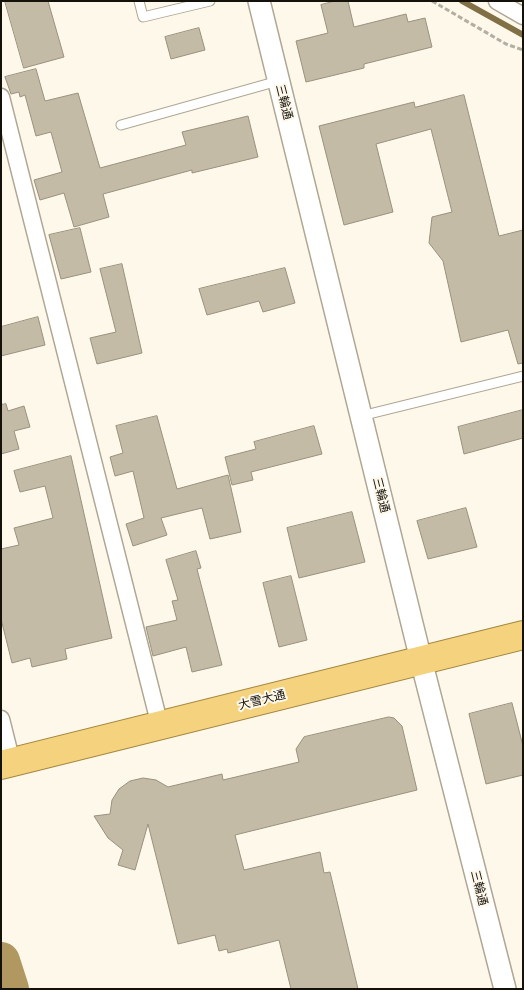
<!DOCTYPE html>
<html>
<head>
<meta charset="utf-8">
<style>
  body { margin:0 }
  #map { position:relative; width:524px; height:990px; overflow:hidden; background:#fef8eb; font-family:"Public Sans",sans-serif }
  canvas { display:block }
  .frame { position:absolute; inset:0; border:2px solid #14110a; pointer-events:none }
</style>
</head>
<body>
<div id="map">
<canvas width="524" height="990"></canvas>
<div class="frame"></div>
</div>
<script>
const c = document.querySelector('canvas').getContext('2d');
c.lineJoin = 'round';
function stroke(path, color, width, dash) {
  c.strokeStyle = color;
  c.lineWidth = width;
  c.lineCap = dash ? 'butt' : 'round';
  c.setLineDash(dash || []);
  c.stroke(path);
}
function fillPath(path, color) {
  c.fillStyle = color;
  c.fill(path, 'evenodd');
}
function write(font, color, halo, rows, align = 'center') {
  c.font = font + ' "Public Sans","Noto Sans JP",sans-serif';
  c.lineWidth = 4;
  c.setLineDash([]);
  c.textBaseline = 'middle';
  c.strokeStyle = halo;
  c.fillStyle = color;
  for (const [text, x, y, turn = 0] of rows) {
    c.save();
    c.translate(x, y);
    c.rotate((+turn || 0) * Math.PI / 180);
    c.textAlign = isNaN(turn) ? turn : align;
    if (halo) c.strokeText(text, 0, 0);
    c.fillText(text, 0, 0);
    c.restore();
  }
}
const stream = new Path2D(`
  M462,1L523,35`);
const river = new Path2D(`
  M1,961L10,989`);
const building = new Path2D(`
  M5,1H48L64,57L24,68Z
  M335,1H348L354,27L406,14L408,22L425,18L432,47L364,64V68L306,82L296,41L328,33L321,5Z
  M199,28L205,50L171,59L165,37Z
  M36,69L45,101L78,93L100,168L186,145L182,132L248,116L258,157L192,173V170L103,194L109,217L74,227L64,193L40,200L34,180L62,172L51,132L36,136L25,95L20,97L19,92L11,94L5,77Z
  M464,95L499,236L523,230V363L518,364L508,330L461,342L443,261L429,243L432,217L452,212L431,129L376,144L393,212L344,225L319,126L414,102L415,107Z
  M80,228L91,272L61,279L49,235Z
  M122,264L142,353L97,364L90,338L116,332L100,269Z
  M285,268L295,303L263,312L259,301L207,315L199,289Z
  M38,317L45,345L1,356V327Z
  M6,404L8,411L24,406L30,427L14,431L19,449L1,454V405Z
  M523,410V438L464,454L458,427Z
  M157,416L177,489L228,475L241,532L210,539L202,508L161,518L167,535L133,546L126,524L144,518L133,471L115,476L110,457L123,453L116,426Z
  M314,426L322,454L251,472L253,480L232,485L225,457L256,449L254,442Z
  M71,456L112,638L65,649L67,659L32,667L30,658L12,663L1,619V549L19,545L14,528L53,518L45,486L20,492L14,471Z
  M466,508L477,547L428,559L417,521Z
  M352,512L365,562L299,578L287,528Z
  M196,551L201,568L197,569L222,665L192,672L186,647L153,656L146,627L177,620L172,601L178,600L166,560Z
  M291,576L307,640L279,647L263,583Z
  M512,703L523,746V775L486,784L469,714Z
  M389,717L394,718L402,726L417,790L235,835L244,870L320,852L324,873L330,872L358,989H291L279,940L228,953L227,949L219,951L215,935L178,944L148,824L135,870L118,865L123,850L108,838L94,816L110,814L112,800L119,789L130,781L143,778L156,780L168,787L222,774L223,780L299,762L296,749L304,737Z`);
const path = new Path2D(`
  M432,1L506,44L523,50`);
const service = new Path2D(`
  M139,1L143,17L210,1
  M121,125L278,81
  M361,416L523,376`);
const minor = new Path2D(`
  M497,1L523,16
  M1,97L160,726
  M1,719L12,763`);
const tertiary = new Path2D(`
  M259,1L421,660L505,989`);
const trunk = new Path2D(`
  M1,765L523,635`);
const streetNames = [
  ["三輪通",284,102,76],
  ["三輪通",381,495,76],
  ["大雪大通",262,700,-14],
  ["三輪通",479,888,76]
];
stroke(stream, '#817046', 6);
stroke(river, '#b09860', 38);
fillPath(building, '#c4bba7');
stroke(building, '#99917d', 1);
stroke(service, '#afa793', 11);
stroke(minor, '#afa793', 19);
stroke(tertiary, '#afa793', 24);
stroke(trunk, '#a48740', 30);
stroke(path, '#b3aea2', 3, [5, 2.5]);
stroke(service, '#fff', 9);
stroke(minor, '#fff', 16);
stroke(tertiary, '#fff', 21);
stroke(trunk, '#f4d27e', 28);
write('12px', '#14110a', '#fef8eb', streetNames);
</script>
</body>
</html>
